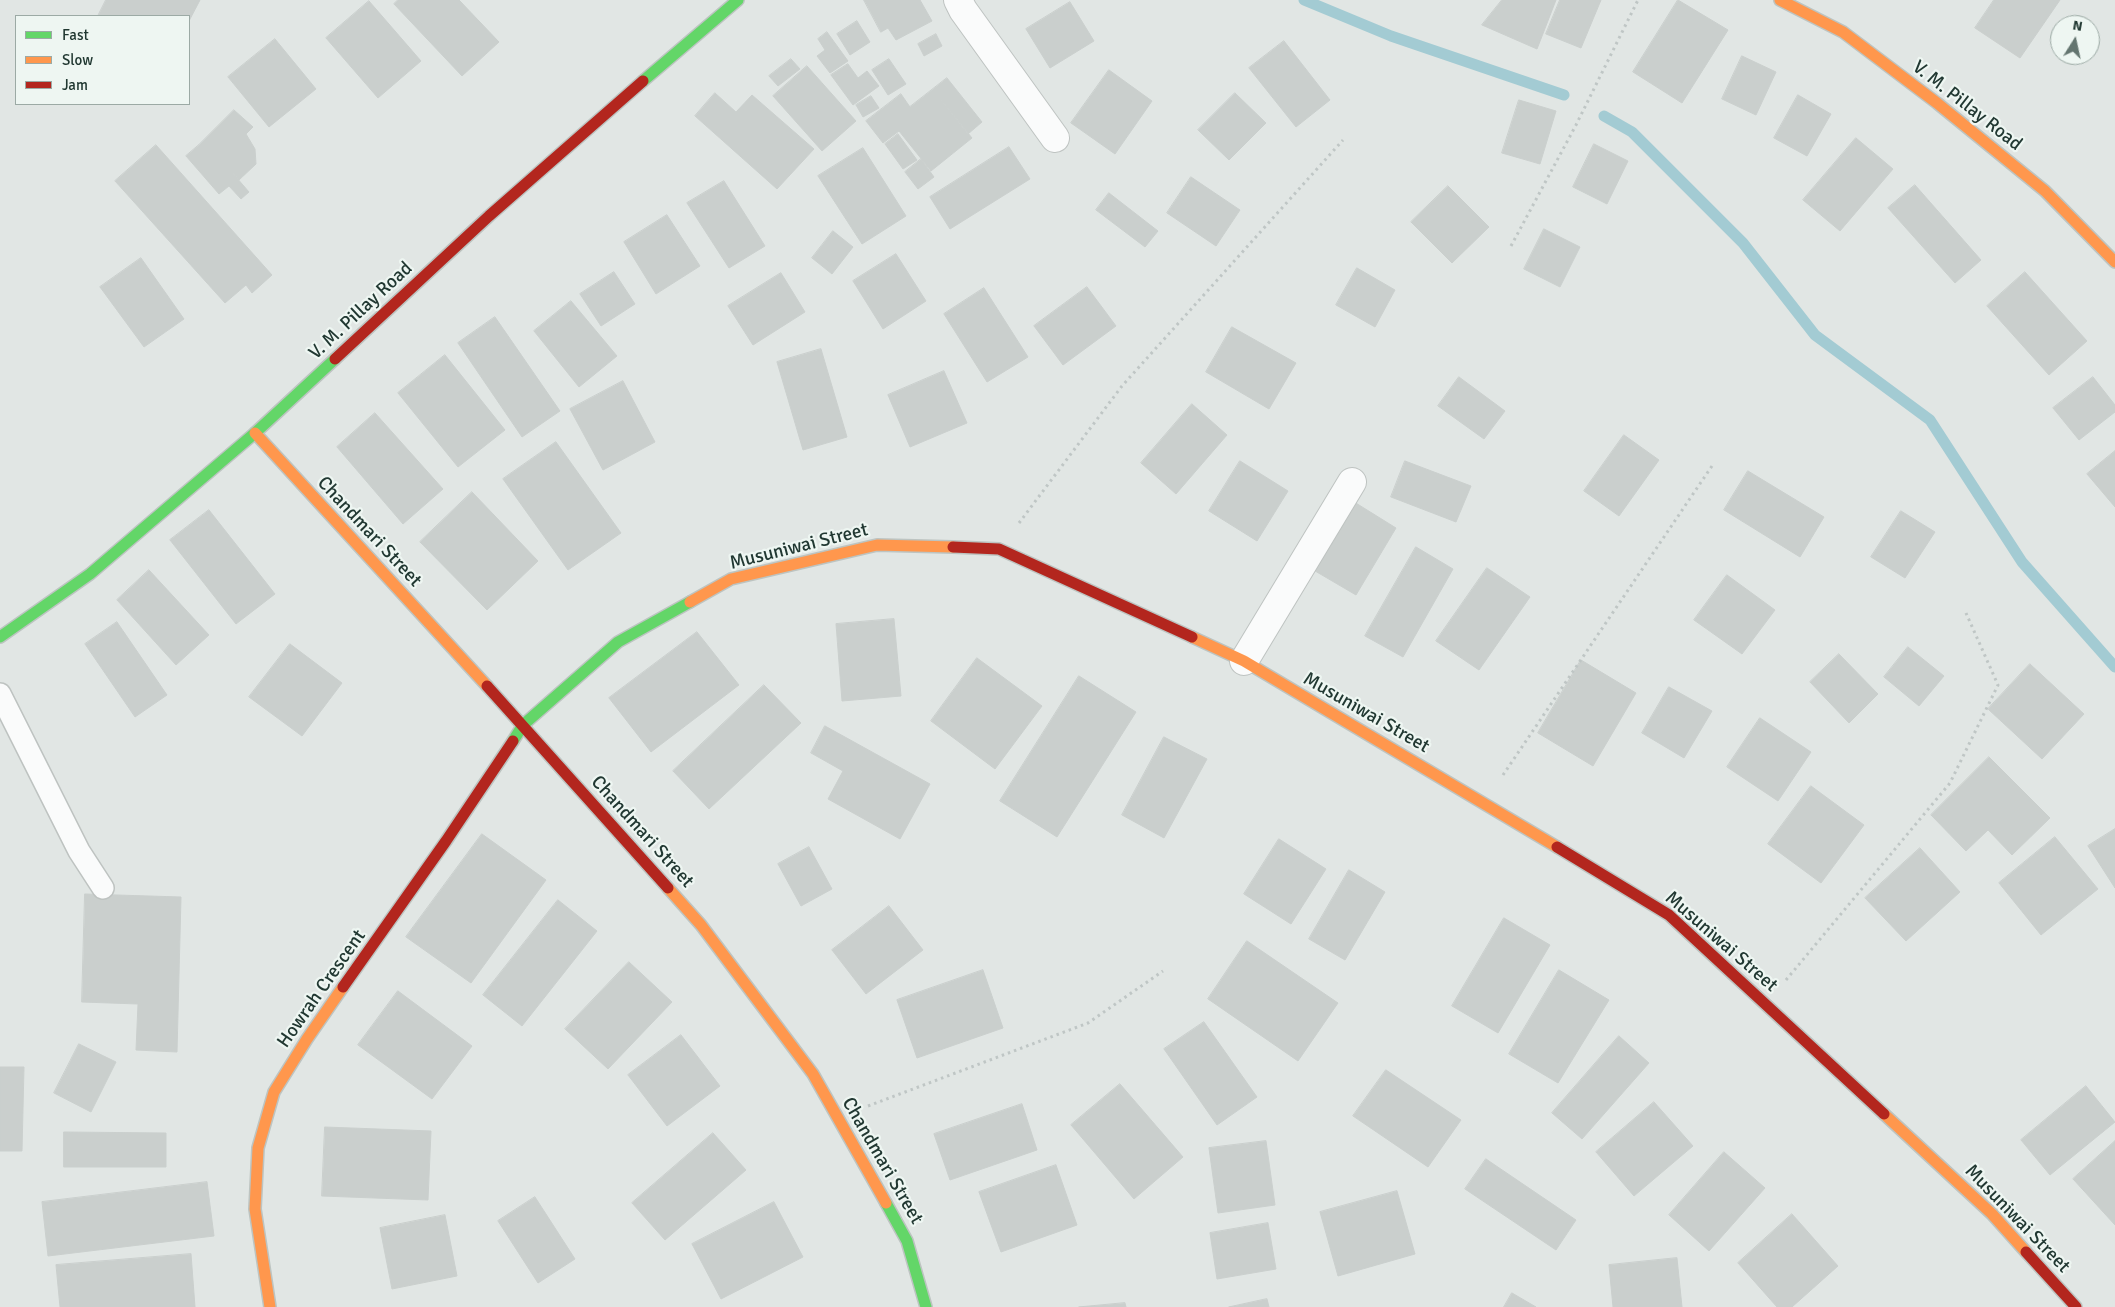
<!DOCTYPE html>
<html>
<head>
<meta charset="utf-8">
<style>
  body { margin:0 }
  #map { position:relative; width:2115px; height:1307px; overflow:hidden; background:#e1e6e4; font-family:Signika,sans-serif }
  canvas { display:block }
  .legend { position:absolute; left:15px; top:15px; width:175px; height:90px; box-sizing:border-box; background:#eef6f2; border:1px solid #9caaa5; margin:0; padding:6px 9px; list-style:none; font-size:15px; color:#213832 }
  .legend li { display:flex; align-items:center; gap:10px; height:25px }
  .legend b { width:25px; border:1px solid #9caaa5 }
  .north { position:absolute; left:2050px; top:15px; width:50px; height:50px; box-sizing:border-box; background:#eef6f2; border:1px solid #9caaa5; border-radius:50%; rotate:10deg; font-size:14px; font-weight:700; line-height:20px; text-align:center; color:#213832 }
  .north::after { content:''; display:block; margin:auto; width:18px; height:22px; background:#647570; clip-path:polygon(50% 0,100% 100%,50% 72%,0 100%) }
</style>
</head>
<body>
<div id="map">
<canvas width="2115" height="1307"></canvas>
<ul class="legend">
<li><b style="height:6px;background:#63d668"></b>Fast</li>
<li><b style="height:6px;background:#ff974d"></b>Slow</li>
<li><b style="height:6px;background:#b3261e"></b>Jam</li>
</ul>
<div class="north">N</div>
</div>
<script>
const c = document.querySelector('canvas').getContext('2d');
c.lineJoin = 'round';
function stroke(path, color, width, dash) {
  c.strokeStyle = color;
  c.lineWidth = width;
  c.lineCap = dash ? 'butt' : 'round';
  c.setLineDash(dash || []);
  c.stroke(path);
}
function fillPath(path, color) {
  c.fillStyle = color;
  c.fill(path, 'evenodd');
}
function write(font, color, halo, rows, align = 'center') {
  c.font = font + ' Signika,sans-serif';
  c.lineWidth = 4.5;
  c.setLineDash([]);
  c.textBaseline = 'middle';
  c.strokeStyle = halo;
  c.fillStyle = color;
  for (const [text, x, y, turn = 0] of rows) {
    c.save();
    c.translate(x, y);
    c.rotate((+turn || 0) * Math.PI / 180);
    c.textAlign = isNaN(turn) ? turn : align;
    if (halo) c.strokeText(text, 0, 0);
    c.fillText(text, 0, 0);
    c.restore();
  }
}
const stream = new Path2D(`
  M1304,0L1391,36L1564,95
  M1604,116L1632,132L1743,243L1815,335L1930,420L2022,562L2115,667`);
const building = new Path2D(`
  M106,0H200L189,21V16H98Z
  M398,0H459L499,42L462,76L394,4Z
  M864,0H920L932,21L896,40L888,28L881,32Z
  M1502,0H1556L1537,49L1482,25Z
  M1560,0H1601L1581,48L1546,34Z
  M1678,0L1728,30L1682,103L1633,72Z
  M1994,0H2060L2020,58L1975,28Z
  M369,1L421,61L378,98L326,38Z
  M1070,2L1094,41L1050,68L1026,29Z
  M857,21L870,42L850,55L837,34Z
  M827,32L848,61L830,73L817,56L825,50L818,39Z
  M936,34L942,46L924,56L918,44Z
  M275,39L316,89L269,127L228,77Z
  M1284,41L1330,100L1296,127L1249,68Z
  M1742,56L1776,72L1756,115L1722,99Z
  M791,59L800,69L778,86L769,76Z
  M889,59L906,84L888,95L872,70Z
  M848,64L858,78L867,71L879,86L853,105L831,75Z
  M807,66L856,121L822,151L773,96Z
  M1109,70L1152,101L1115,154L1071,123Z
  M947,78L982,122L968,134L939,97L917,114L910,107Z
  M715,93L736,112L752,95L814,149L777,189L695,116Z
  M1235,93L1266,123L1229,160L1198,130Z
  M901,94L910,107L891,121L899,131L883,143L866,121Z
  M1798,95L1831,114L1807,156L1774,138Z
  M871,96L879,108L863,117L856,105Z
  M939,97L972,138L931,171L891,121L910,107L917,114Z
  M1519,100L1556,111L1540,164L1502,153Z
  M234,110L253,127L246,134L255,149L256,164L239,180L230,170L224,175L199,145Z
  M898,134L917,160L903,169L885,144Z
  M1856,138L1893,169L1840,231L1803,200Z
  M1594,144L1628,161L1607,204L1573,187Z
  M156,145L272,275L252,293L246,285L225,303L115,181Z
  M199,145L224,175L230,170L249,192L241,199L229,186L219,194L186,156Z
  M1009,147L1030,179L950,229L930,197Z
  M863,148L906,216L862,244L818,176Z
  M921,159L934,177L918,189L905,172Z
  M1191,177L1240,210L1216,246L1167,213Z
  M724,181L765,246L729,268L687,203Z
  M1915,185L1981,260L1955,283L1888,208Z
  M1448,186L1489,227L1452,263L1411,222Z
  M1109,193L1158,231L1145,247L1096,210Z
  M667,215L700,266L656,294L624,242Z
  M1544,229L1580,247L1560,287L1524,269Z
  M833,231L853,247L832,274L812,258Z
  M896,254L926,301L883,329L853,281Z
  M141,258L184,319L144,347L100,287Z
  M1357,268L1395,290L1375,327L1336,305Z
  M614,272L635,304L601,326L580,294Z
  M2025,272L2087,341L2049,375L1987,306Z
  M781,273L805,312L753,345L728,306Z
  M1087,287L1116,326L1063,365L1034,326Z
  M984,288L1028,357L987,382L944,314Z
  M571,301L617,356L579,387L534,331Z
  M495,317L560,411L522,437L458,343Z
  M1232,327L1296,363L1269,409L1206,372Z
  M821,349L847,437L803,450L777,362Z
  M445,355L505,430L458,467L398,393Z
  M944,371L967,423L910,447L888,395Z
  M1459,377L1505,411L1484,439L1438,406Z
  M2093,377L2115,405V412L2079,440L2053,408Z
  M623,381L655,442L603,470L570,409Z
  M1192,404L1227,435L1176,494L1141,463Z
  M375,413L443,489L403,524L337,447Z
  M1624,435L1659,460L1619,516L1584,491Z
  M556,442L621,533L568,570L503,479Z
  M2115,451V507L2087,474Z
  M1240,461L1288,491L1257,541L1209,511Z
  M1405,461L1471,486L1456,522L1391,497Z
  M1748,471L1824,517L1800,557L1724,510Z
  M472,492L538,561L487,610L420,542Z
  M1351,500L1396,528L1356,595L1310,568Z
  M209,510L275,594L236,624L170,540Z
  M1901,511L1935,532L1905,578L1871,557Z
  M1416,547L1453,569L1403,657L1365,636Z
  M1487,568L1530,597L1479,670L1436,641Z
  M149,570L209,635L176,665L117,600Z
  M1727,575L1775,610L1742,654L1694,620Z
  M894,619L901,696L842,701L836,624Z
  M117,622L167,695L135,717L85,644Z
  M697,632L739,685L651,752L609,698Z
  M290,644L342,683L302,736L249,697Z
  M1908,647L1944,676L1919,706L1884,677Z
  M1839,654L1878,694L1849,723L1810,682Z
  M977,658L1042,706L995,769L931,721Z
  M1581,660L1636,693L1593,766L1538,733Z
  M2030,664L2084,714L2042,759L1988,709Z
  M1079,676L1136,712L1057,837L1000,801Z
  M764,685L801,723L709,809L673,771Z
  M1669,687L1712,711L1684,758L1642,733Z
  M1760,718L1811,752L1778,801L1727,767Z
  M825,726L930,784L900,839L828,799L843,771L811,753Z
  M1164,737L1207,759L1164,838L1122,815Z
  M1989,757L2050,818L2012,855L1988,830L1966,851L1931,815Z
  M1811,786L1864,825L1821,883L1768,844Z
  M2115,829V888L2088,846Z
  M482,834L546,880L471,983L406,937Z
  M2055,837L2098,889L2041,935L1999,883Z
  M1279,839L1326,869L1291,924L1244,894Z
  M809,847L832,889L801,906L778,864Z
  M1920,848L1960,892L1906,941L1865,898Z
  M1349,870L1385,892L1345,960L1309,939Z
  M85,894L181,897L177,1052L136,1050L138,1004L82,1002Z
  M558,900L597,931L522,1026L483,995Z
  M889,906L923,950L866,994L832,950Z
  M1504,918L1550,945L1498,1033L1452,1006Z
  M1247,941L1338,1003L1298,1061L1208,999Z
  M629,962L672,1002L608,1069L565,1029Z
  M983,970L1003,1028L917,1058L897,1000Z
  M1559,970L1609,1000L1558,1083L1509,1054Z
  M398,991L472,1046L432,1099L358,1045Z
  M1204,1022L1257,1097L1217,1125L1164,1049Z
  M681,1035L720,1086L667,1126L628,1075Z
  M1619,1036L1649,1063L1582,1139L1552,1113Z
  M79,1044L116,1062L91,1112L54,1093Z
  M0,1067H24L22,1151H0Z
  M1386,1070L1461,1120L1428,1167L1353,1116Z
  M1120,1084L1183,1157L1134,1199L1071,1125Z
  M2086,1086L2115,1122L2050,1175L2021,1140Z
  M1654,1102L1693,1146L1634,1196L1596,1152Z
  M1022,1104L1037,1150L950,1180L934,1134Z
  M325,1127L431,1131L428,1200L322,1196Z
  M64,1132L166,1133V1167H64Z
  M713,1133L746,1170L665,1240L632,1203Z
  M1266,1141L1275,1205L1218,1213L1209,1148Z
  M2115,1141V1225L2073,1179Z
  M1724,1152L1765,1188L1709,1251L1669,1215Z
  M1486,1159L1576,1220L1556,1250L1465,1189Z
  M1056,1165L1077,1225L1001,1252L979,1192Z
  M207,1182L214,1236L48,1256L42,1202Z
  M1397,1191L1415,1254L1338,1276L1320,1212Z
  M535,1197L575,1259L538,1283L498,1221Z
  M774,1202L803,1257L721,1299L692,1244Z
  M1792,1214L1838,1266L1792,1307H1777L1738,1263Z
  M445,1215L457,1276L392,1289L380,1228Z
  M1268,1223L1276,1269L1217,1279L1210,1233Z
  M191,1254L195,1307H60L56,1265Z
  M1677,1258L1682,1307H1613L1609,1265Z
  M1512,1293L1536,1307H1504Z
  M1267,1299L1269,1307H1229Z
  M1125,1303L1126,1307H1079Z`);
const path = new Path2D(`
  M1511,246L1576,125L1638,0
  M1019,523L1122,386L1343,140
  M1503,775L1714,463
  M1786,980L1950,783L1998,685L1966,613
  M868,1106L1088,1023L1163,971`);
const lane = new Path2D(`
  M0,694L79,851L103,888`);
const street = new Path2D(`
  M958,0L963,10L1055,138
  M1244,661L1352,482`);
const fast = new Path2D(`
  M643,81L738,0
  M0,637L90,574L255,433L335,359
  M513,741L523,725L618,642L690,602
  M886,1203L907,1241L926,1307`);
const slow = new Path2D(`
  M1780,0L1843,32L1937,103L2045,191L2115,262
  M255,433L487,686
  M690,602L731,579L877,545L953,547
  M1192,637L1244,661L1557,847
  M668,888L701,925L813,1074L886,1203
  M1884,1114L1992,1214L2026,1252
  M270,1307L255,1209L258,1148L274,1092L307,1039L343,987`);
const jam = new Path2D(`
  M335,359L489,216L643,81
  M953,547L999,549L1192,637
  M487,686L668,888
  M1557,847L1669,915L1884,1114
  M343,987L446,841L513,741
  M2026,1252L2076,1307`);
const streetNames = [
  ["V. M. Pillay Road",1967,106,38],
  ["V. M. Pillay Road",361,311,-43],
  ["Chandmari Street",369,532,47],
  ["Musuniwai Street",799,547,-14],
  ["Musuniwai Street",1366,713,30],
  ["Chandmari Street",642,832,48],
  ["Musuniwai Street",1721,942,41],
  ["Howrah Crescent",322,989,-55],
  ["Chandmari Street",882,1161,60],
  ["Musuniwai Street",2017,1219,46]
];
stroke(stream, '#a3cbd3', 11);
fillPath(building, '#cacfcd');
stroke(building, '#cacfcd', 1);
stroke(lane, '#bec3c1', 24);
stroke(street, '#bec3c1', 30);
stroke(fast, '#bdc4c1', 14);
stroke(slow, '#bdc4c1', 14);
stroke(jam, '#bdc4c1', 14);
stroke(path, '#bfc6c5', 3, [2.5, 4]);
stroke(lane, '#fafbfb', 21);
stroke(street, '#fafbfb', 28);
stroke(fast, '#63d668', 11);
stroke(slow, '#ff974d', 11);
stroke(jam, '#b3261e', 11);
write('19px', '#213832', '#eef6f2', streetNames);
</script>
</body>
</html>
